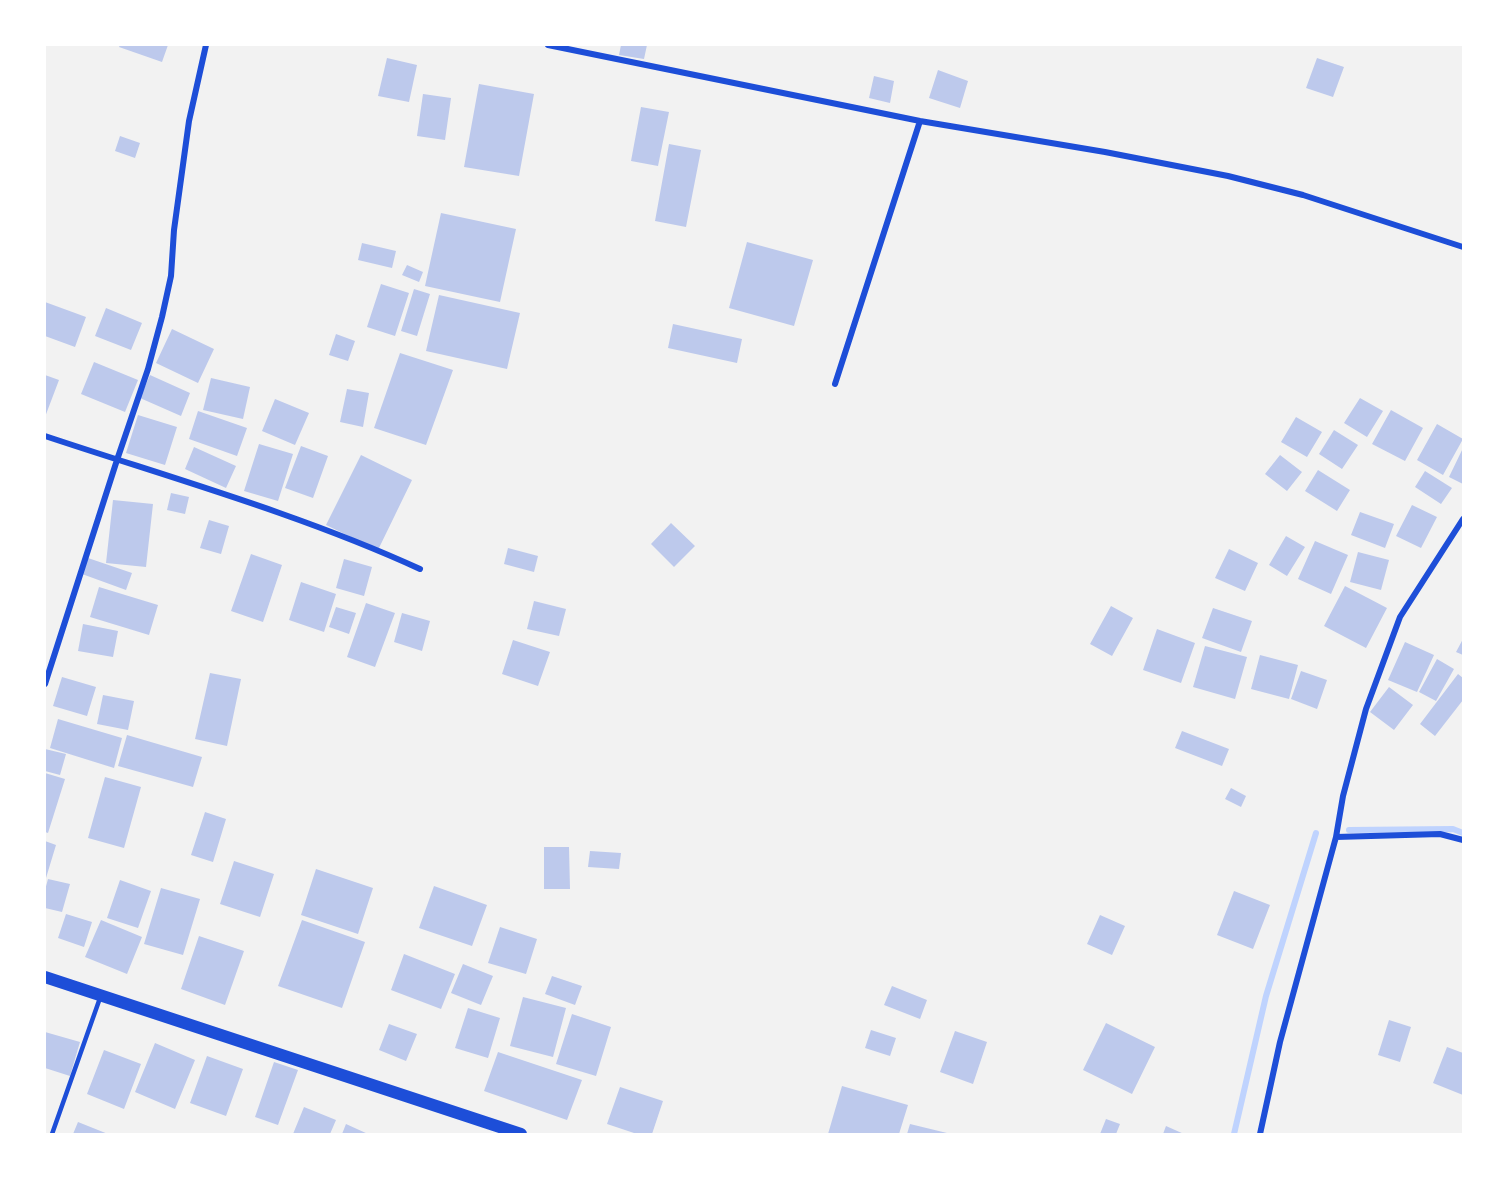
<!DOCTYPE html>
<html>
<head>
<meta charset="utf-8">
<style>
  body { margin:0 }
  #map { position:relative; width:1508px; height:1179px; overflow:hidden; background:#f2f2f2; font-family:Overpass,sans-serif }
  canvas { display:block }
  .frame { position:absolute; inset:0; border:46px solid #fff; pointer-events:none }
</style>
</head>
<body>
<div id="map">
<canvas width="1508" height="1179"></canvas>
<div class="frame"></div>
</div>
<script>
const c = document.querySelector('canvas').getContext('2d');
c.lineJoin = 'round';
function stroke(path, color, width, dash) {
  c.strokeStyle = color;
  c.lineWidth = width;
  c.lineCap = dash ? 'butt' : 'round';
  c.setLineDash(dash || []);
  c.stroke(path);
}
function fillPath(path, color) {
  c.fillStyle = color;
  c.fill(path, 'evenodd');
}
const stream = new Path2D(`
  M1349,830L1453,829L1463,833
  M1234,1134L1266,996L1316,833`);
const building = new Path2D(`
  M120,45H168L162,62L119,47Z
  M621,45H647L644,59L619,55Z
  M387,58L417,65L409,102L378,96Z
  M1317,58L1344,67L1333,97L1306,88Z
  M938,70L968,81L960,108L929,98Z
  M874,76L894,81L890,103L869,98Z
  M479,84L534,94L519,176L464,167Z
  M423,94L451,98L445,140L417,136Z
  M641,107L669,112L658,166L631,161Z
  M120,136L140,143L135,158L115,151Z
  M669,144L701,150L686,227L655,221Z
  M441,213L516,229L500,302L425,286Z
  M747,242L813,260L794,326L729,308Z
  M362,243L396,251L392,268L358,260Z
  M407,265L423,272L419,282L402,275Z
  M381,284L409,293L395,336L367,327Z
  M414,289L430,294L417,336L401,331Z
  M439,295L520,313L507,369L426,351Z
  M45,302L86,317L75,347L45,336Z
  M106,308L142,323L131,350L95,336Z
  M673,324L742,339L737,363L668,348Z
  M172,329L214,349L198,383L156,363Z
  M336,334L355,341L348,361L329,355Z
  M400,353L453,370L426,445L374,428Z
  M94,362L138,380L125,412L81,394Z
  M45,375L59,380L45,417Z
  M150,375L190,393L181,416L140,398Z
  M211,378L250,387L243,419L203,410Z
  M347,389L369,393L363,427L340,422Z
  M1360,398L1383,411L1367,437L1344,423Z
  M275,399L309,413L295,445L262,431Z
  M1391,410L1423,428L1405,461L1372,444Z
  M198,411L247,428L237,456L189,439Z
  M138,415L177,427L165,465L126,453Z
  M1296,417L1322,432L1307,457L1281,442Z
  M1437,424L1463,439L1443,475L1417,460Z
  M1334,430L1358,445L1342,469L1319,454Z
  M259,444L293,454L278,501L244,491Z
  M301,446L328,456L313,498L285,488Z
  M194,447L236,466L226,488L185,469Z
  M1463,448V484L1449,477Z
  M361,455L412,480L378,550L326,525Z
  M1280,455L1302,472L1287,491L1265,474Z
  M1318,470L1350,490L1337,511L1305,491Z
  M1425,471L1452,488L1441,504L1415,487Z
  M171,493L189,497L185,514L167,510Z
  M113,500L153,504L146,567L106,563Z
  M1412,505L1437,517L1421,548L1396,536Z
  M1360,512L1394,524L1385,548L1351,535Z
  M209,520L229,526L221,554L200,548Z
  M671,523L695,546L674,567L651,544Z
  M1286,536L1305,547L1287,576L1269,565Z
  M1315,541L1348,555L1331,594L1298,579Z
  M508,548L538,556L534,572L504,564Z
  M1229,549L1258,563L1245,591L1215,578Z
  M1358,552L1389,560L1381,590L1350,582Z
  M251,554L282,565L263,622L231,611Z
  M88,558L132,573L126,590L82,574Z
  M344,559L372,567L364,596L336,588Z
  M301,582L336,594L324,632L289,620Z
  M1345,586L1387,608L1366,648L1324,626Z
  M99,587L158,605L149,635L90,617Z
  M534,601L566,609L559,636L527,629Z
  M366,603L395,613L375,667L347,657Z
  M1111,606L1133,618L1112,656L1090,644Z
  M336,607L356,613L349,634L329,627Z
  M1213,608L1252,621L1241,652L1202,638Z
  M402,613L430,621L422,651L394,642Z
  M83,624L118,631L113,657L78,651Z
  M1157,629L1195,643L1181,683L1143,670Z
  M1463,639V655L1456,652Z
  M513,640L550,652L538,686L502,674Z
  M1405,642L1434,655L1417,692L1388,680Z
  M1205,646L1247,657L1235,699L1193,687Z
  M1260,655L1298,665L1289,699L1251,689Z
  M1437,659L1454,669L1436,701L1419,692Z
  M1301,671L1327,680L1317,709L1291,699Z
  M210,673L241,679L227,746L195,739Z
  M1458,674L1463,678V700L1435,736L1420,724Z
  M62,677L96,687L87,716L53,706Z
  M1389,687L1413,705L1394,730L1370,712Z
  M103,695L134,701L128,730L97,724Z
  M58,719L122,738L114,768L50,748Z
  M1182,731L1229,749L1222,766L1175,748Z
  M127,735L202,757L193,787L118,766Z
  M45,749L66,754L60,775L45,771Z
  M45,773L65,779L48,833L45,832Z
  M105,777L141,787L124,848L88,838Z
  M1231,788L1246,796L1241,807L1225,799Z
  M205,812L226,819L213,862L191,855Z
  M45,841L56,845L46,878H45Z
  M544,847H569L570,889H544Z
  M590,851L621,853L619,869L588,867Z
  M234,861L274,874L260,917L220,904Z
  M316,869L373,888L358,934L301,915Z
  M48,879L70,884L62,912L45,908V890Z
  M120,880L151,891L138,928L107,918Z
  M434,886L487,905L472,946L419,928Z
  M161,888L200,899L183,955L144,944Z
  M1234,891L1270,905L1253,949L1217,935Z
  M66,914L92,922L84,947L58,938Z
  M1100,915L1125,926L1112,955L1087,944Z
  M101,920L142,937L127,974L85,957Z
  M302,920L365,942L342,1008L278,986Z
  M500,927L537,939L526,974L488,963Z
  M199,936L244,951L225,1005L181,989Z
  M404,954L455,974L441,1009L391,990Z
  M463,964L493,976L481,1005L451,993Z
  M552,976L582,986L575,1005L545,994Z
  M892,986L927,1000L920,1019L884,1005Z
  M523,997L566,1008L553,1057L510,1046Z
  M468,1008L500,1018L488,1058L455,1048Z
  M572,1014L611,1027L596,1076L556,1064Z
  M1389,1020L1411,1027L1400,1062L1378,1055Z
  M1106,1023L1155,1047L1132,1094L1083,1070Z
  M389,1024L417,1034L406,1061L379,1050Z
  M871,1030L896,1038L890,1056L865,1048Z
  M955,1031L987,1042L973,1084L940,1072Z
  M45,1032L80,1042L70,1076L45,1068Z
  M155,1043L195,1060L175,1109L135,1092Z
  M1447,1047L1463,1053V1095L1433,1083Z
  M104,1050L141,1064L124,1109L87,1094Z
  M498,1052L582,1080L567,1120L484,1091Z
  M207,1056L243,1069L226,1116L190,1103Z
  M274,1062L298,1070L278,1125L255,1117Z
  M842,1086L908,1105L899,1134H828Z
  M620,1087L663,1101L652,1134H637L607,1124Z
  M304,1107L336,1120L330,1134H293Z
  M1106,1119L1120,1124L1116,1134H1100Z
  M78,1122L108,1134H73Z
  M346,1124L368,1134H342Z
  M910,1124L947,1133V1134H907Z
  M1166,1126L1184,1134H1163Z`);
const service = new Path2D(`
  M52,1134L100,998`);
const minor = new Path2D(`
  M548,45L920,121L1105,152L1228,176L1303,195L1463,247
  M835,384L920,121
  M45,436C171,478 300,514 420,569
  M45,684L117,460L148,369L162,317L171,276L174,230L189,121L206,45
  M1336,837L1440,834L1463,840
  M1260,1134L1280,1042L1336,837L1343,796L1366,709L1400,617L1463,519`);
const secondary = new Path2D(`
  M45,977L521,1134`);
stroke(stream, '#bfd3fe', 6);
fillPath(building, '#bdc9ec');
stroke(service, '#1d4ed8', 4.5);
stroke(minor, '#1d4ed8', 6);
stroke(secondary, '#1d4ed8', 12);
</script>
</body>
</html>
